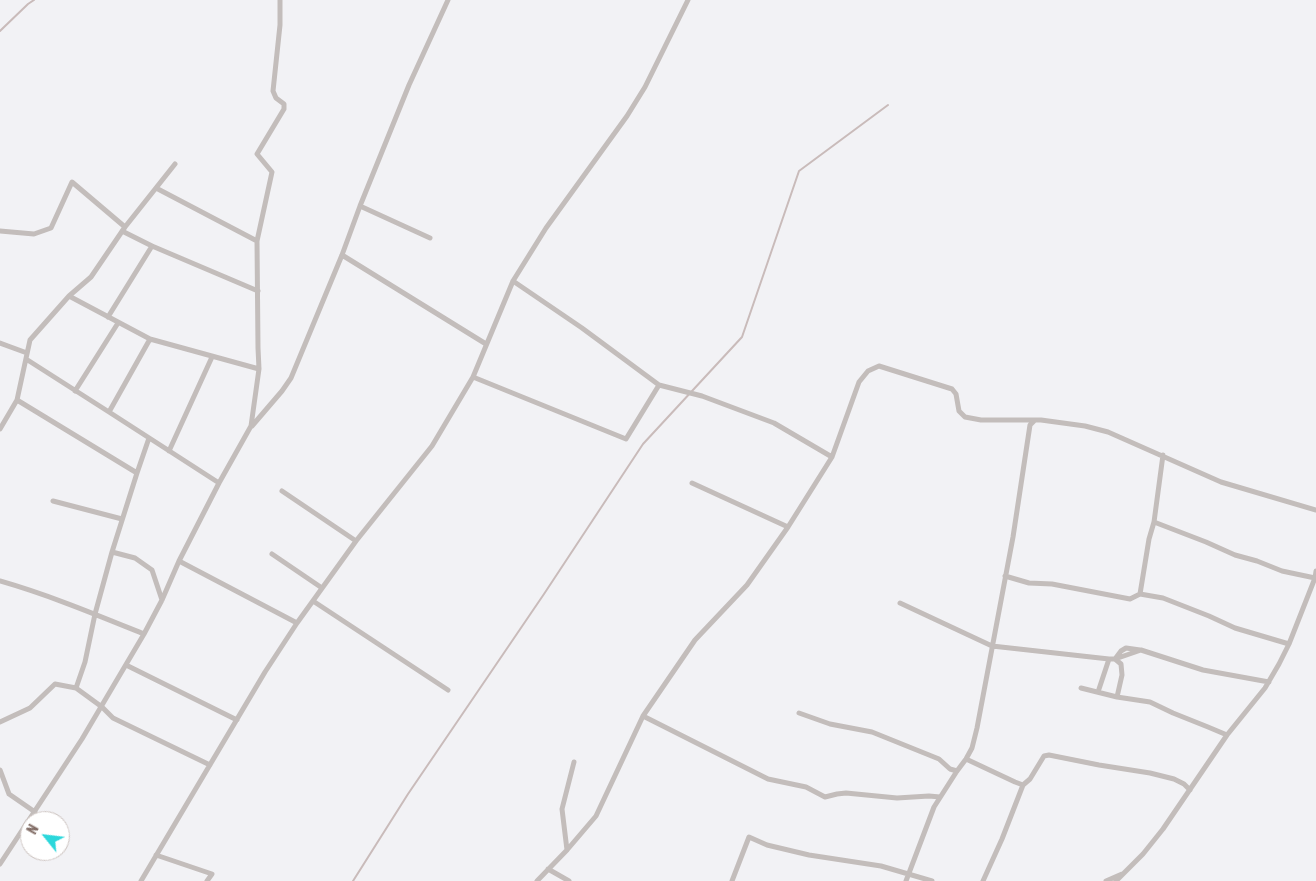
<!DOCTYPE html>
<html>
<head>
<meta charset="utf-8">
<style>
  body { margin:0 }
  #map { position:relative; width:1316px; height:881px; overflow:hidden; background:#f2f2f5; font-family:"Asap Condensed",sans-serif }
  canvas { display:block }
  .north { position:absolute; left:20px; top:811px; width:50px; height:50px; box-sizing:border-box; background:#fff; border:1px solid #cdc4c1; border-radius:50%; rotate:299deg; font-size:14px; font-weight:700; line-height:20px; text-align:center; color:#816c65 }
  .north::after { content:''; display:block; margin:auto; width:18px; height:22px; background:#2bd7db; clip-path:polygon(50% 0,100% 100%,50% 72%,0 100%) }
</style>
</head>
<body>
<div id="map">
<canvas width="1316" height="881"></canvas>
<div class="north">N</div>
</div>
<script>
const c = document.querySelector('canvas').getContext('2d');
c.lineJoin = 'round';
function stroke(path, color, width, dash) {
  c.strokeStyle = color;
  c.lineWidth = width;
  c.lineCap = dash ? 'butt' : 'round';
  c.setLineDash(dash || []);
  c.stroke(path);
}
const stream = new Path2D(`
  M0,31L28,4L34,0
  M353,881L408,794L544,594L643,444L742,337L799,171L888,105`);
const street = new Path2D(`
  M156,188L257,241
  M360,206L430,238
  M0,231L34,234L51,228L72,182L125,227
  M122,231L152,246
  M342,255L486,344
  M513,281L582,328L659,385
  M69,296L150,339L109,412L219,483
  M108,317L152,246L258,291
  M150,339L259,369
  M0,343L27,353
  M26,359L109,412
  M473,377L626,439L659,385L702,396L774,423L832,457
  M75,391L118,323
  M17,400L137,473
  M252,426L282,391L291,378L342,255L360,206L409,85L448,0
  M0,429L17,400L30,340L69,296L91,277L125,227L175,164
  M149,438L137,473L112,552L95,614L85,662L76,688L102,707L113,718L210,765
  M169,451L212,357
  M692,483L788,527
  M282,491L356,541
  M53,501L122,519
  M1154,522L1206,542L1235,555L1257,561L1282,571L1315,578
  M112,552L135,558L152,570L162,600
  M272,554L322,588
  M179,561L297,623
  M1005,576L1029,583L1052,584L1130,599L1140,594L1163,598L1209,616L1235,628L1289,644
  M0,581C49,595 97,615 144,634
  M1140,594L1149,539L1154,522L1163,455
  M313,601L448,690
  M900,603L992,646L1109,659H1115L1141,650L1203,670L1269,682
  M1140,650L1126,648L1121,651L1115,659L1121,664L1122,675L1117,697L1150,702L1173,713L1208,727L1227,735
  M126,665L237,720
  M1081,688L1117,697
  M1099,689L1109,659
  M799,713L830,724L872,732L939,759L950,769L957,771
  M643,716L768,779L806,787L825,797L837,794L846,793L897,798L929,796L940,797
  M0,722L30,708L55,684L76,688
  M966,759L1015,782L1023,785L1030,779L1044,756L1049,755L1099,765L1150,773L1174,779L1184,784L1190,790
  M0,770L9,794L35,812
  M567,850L562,809L574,762
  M156,855L212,874L207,881
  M0,864L82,739L144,634L162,600L179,561L219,483L251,426L259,369L258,348L257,241L272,172L257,154L284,109V104L276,98L273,91L280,25V0
  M548,869L569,881
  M141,881L265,672L297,623L356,541L432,446L473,377L513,281L546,228L627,116L645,87L688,0
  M537,881L567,850L596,816L643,716L695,640L747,585L788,527L832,457L859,382L868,371L879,366L952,389L956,394L959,411L965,417L981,420H1041L1085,426L1108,432L1221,482L1316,510
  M732,881L749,837L767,845L809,855L881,866L932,881
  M906,881L934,807L957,771L966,759L972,748L977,728L1013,537L1030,425L1034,421
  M983,881L1002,839L1023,785
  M1106,881L1122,874
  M1116,881L1143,854L1163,829L1227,735L1265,688L1279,664L1289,644L1315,578L1316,571`);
stroke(stream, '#c9bbba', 2);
stroke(street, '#c3bdbb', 5);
</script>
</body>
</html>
